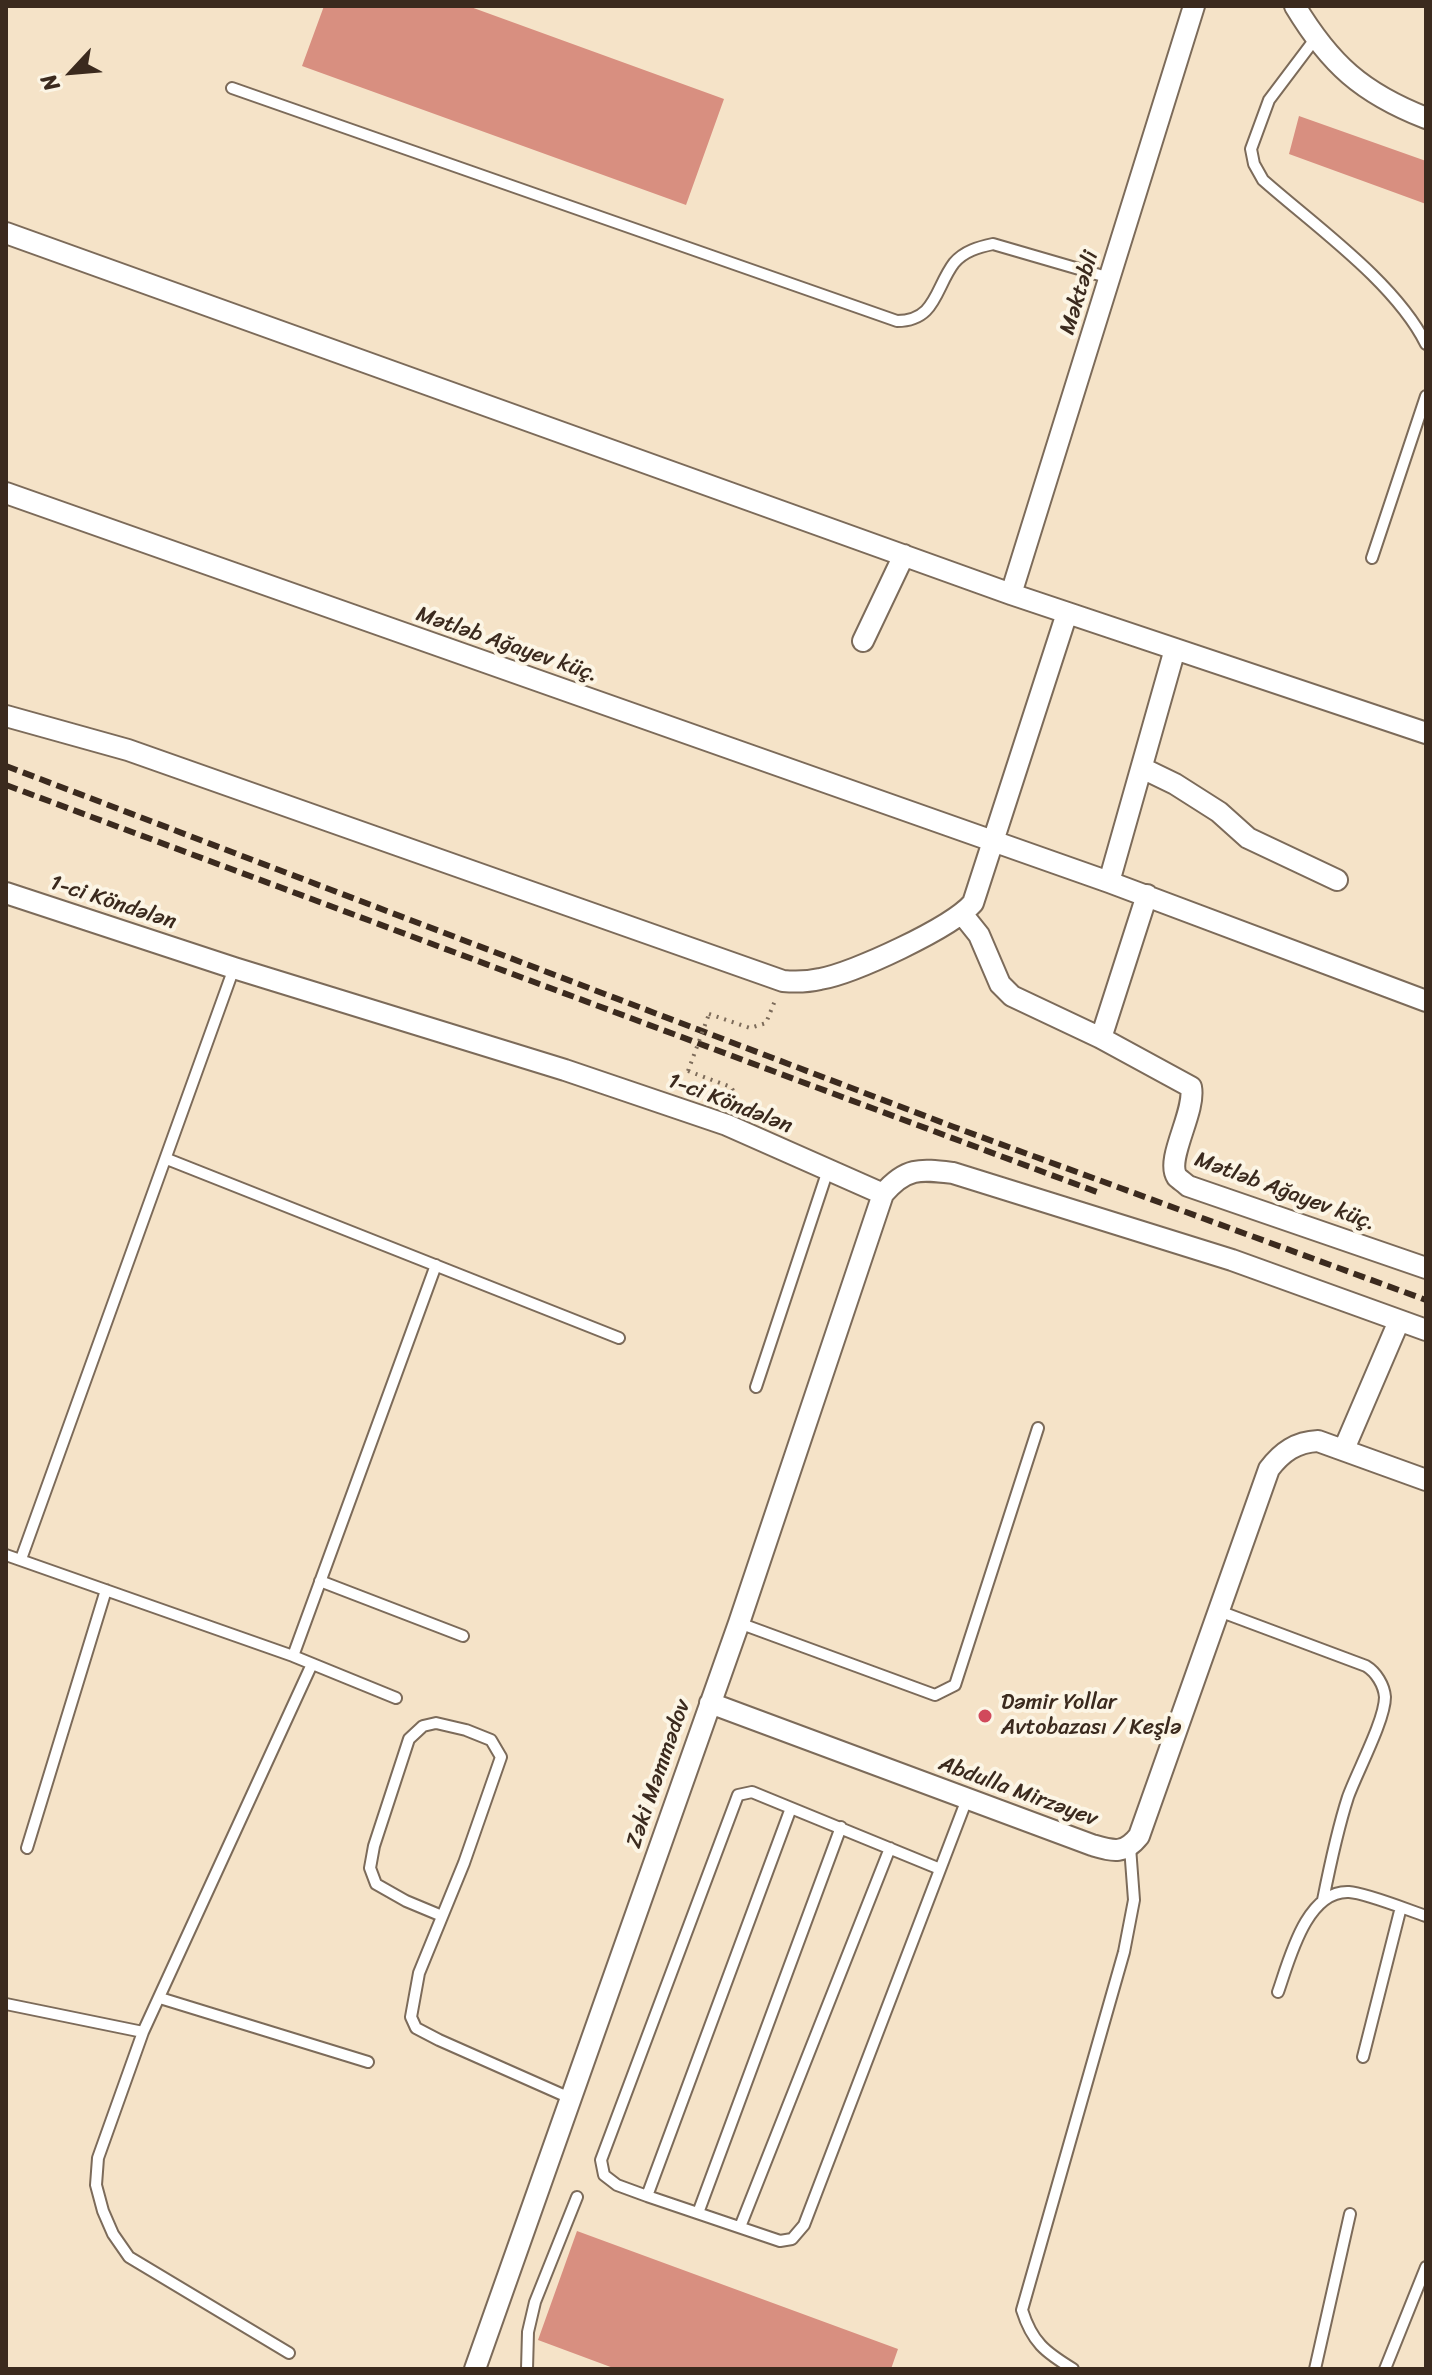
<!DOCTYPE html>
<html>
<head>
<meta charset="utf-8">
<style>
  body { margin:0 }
  #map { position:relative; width:1432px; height:2375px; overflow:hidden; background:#f5e3c8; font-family:Sriracha,sans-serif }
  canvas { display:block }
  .frame { position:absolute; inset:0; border:8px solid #3b2a1e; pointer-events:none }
  .north { position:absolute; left:32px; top:32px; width:80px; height:80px; -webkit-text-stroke:6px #fcf5e5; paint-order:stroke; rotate:244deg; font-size:22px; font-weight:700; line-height:32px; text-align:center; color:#3b2a1e }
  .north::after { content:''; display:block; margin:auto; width:28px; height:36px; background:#3b2a1e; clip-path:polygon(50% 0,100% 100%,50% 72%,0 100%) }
</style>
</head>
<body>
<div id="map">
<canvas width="1432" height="2375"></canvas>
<div class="frame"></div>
<div class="north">N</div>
</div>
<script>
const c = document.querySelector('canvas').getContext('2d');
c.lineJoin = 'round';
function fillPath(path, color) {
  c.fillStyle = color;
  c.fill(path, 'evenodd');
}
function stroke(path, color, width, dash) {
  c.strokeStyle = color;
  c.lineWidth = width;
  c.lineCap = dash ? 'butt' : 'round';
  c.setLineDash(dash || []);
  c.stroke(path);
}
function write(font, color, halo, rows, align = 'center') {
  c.font = font + ' Sriracha,sans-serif';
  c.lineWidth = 8;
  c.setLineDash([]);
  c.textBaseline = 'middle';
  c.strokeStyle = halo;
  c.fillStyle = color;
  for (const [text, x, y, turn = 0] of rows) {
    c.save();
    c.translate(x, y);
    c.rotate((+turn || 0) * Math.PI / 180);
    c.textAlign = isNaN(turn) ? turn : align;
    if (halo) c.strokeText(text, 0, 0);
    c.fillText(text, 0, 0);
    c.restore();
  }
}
const building = new Path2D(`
  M324,6H468L724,99L686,205L302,66Z
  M1299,116L1426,161V204L1289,154Z
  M577,2231L898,2349L891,2369H616L538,2340Z`);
const path = new Path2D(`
  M709,1014L750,1028L766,1023L776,998
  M688,1071L731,1087L736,1095L733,1107`);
const lane = new Path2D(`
  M1315,39L1269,100L1251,149L1254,164L1263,180C1315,226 1395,282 1426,344
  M232,88L897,321C936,321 935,288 954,263C964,251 979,247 993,244L1110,278
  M1372,558L1426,396
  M167,1159L619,1338
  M756,1387L828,1170
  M6,1555L293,1656L396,1698
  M21,1559L234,968
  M320,1581L463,1636
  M1219,1611L1366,1666C1376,1672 1384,1685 1385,1697C1385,1720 1357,1772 1348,1797C1337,1831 1330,1865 1323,1900
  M739,1623L935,1695L955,1685L1038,1428
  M293,1656L436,1265
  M27,1848L106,1590
  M940,1869L752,1792L738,1795L601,2160L604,2175L617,2185L647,2196L780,2241L792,2239L804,2225L967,1799
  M442,1916L406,1901L376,1884L370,1868L374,1846L409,1739L423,1726L436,1723L466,1730L491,1740L501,1757L464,1863L419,1973L411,2017L416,2028L439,2040L570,2098
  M1278,1992C1289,1961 1306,1890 1349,1892C1366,1893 1408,1910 1426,1916
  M160,1998L368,2062
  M6,2004L143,2032
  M1363,2057L1401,1907
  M647,2196L791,1808
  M698,2213L841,1827
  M740,2227L890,1848
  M289,2353L129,2257L113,2234L103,2211L96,2185L98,2158L143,2032L312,1664
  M527,2369L528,2332L535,2302L577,2197
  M1073,2369C1045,2352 1032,2342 1022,2310L1124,1952L1134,1900L1130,1847
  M1315,2369L1350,2214
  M1385,2369L1426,2267`);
const street = new Path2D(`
  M1295,6C1330,64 1362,93 1426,118
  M6,233L1011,594L1426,733
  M6,493L1109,882L1426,1001
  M1011,594L1194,6
  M863,641L904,555
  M6,716L128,750L783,981C795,982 807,982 820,979C854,973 951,928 973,903L1067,613
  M1142,768L1175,784L1219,812L1248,838L1337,880
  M1109,882L1175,649
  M6,893L234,968L565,1070L727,1125L883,1194C906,1167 920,1169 953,1173L1232,1260L1426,1330
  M963,915L979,935L1000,984L1012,996L1101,1038L1191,1087C1196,1112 1165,1159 1177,1177C1178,1178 1187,1185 1188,1186L1426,1268
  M1101,1038L1147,895
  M1344,1449L1399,1321
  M710,1703L1092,1845C1113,1851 1124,1855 1139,1836L1269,1469C1282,1452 1296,1442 1318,1441L1426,1480
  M475,2369L739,1623L883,1194`);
const rail = new Path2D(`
  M6,766L954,1127L1426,1300
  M6,785L1097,1192`);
const pathBridge = new Path2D(`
  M688,1071L709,1014`);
const markers = [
  [985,1716,8,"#d1495b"]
];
const streetNames = [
  ["Məktəbli",1080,293,-73],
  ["Mətləb Ağayev küç.",507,645,19],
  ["1-ci Köndələn",113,903,18],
  ["1-ci Köndələn",730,1104,21],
  ["Mətləb Ağayev küç.",1285,1192,20],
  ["Zəki Məmmədov",659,1774,-71],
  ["Abdulla Mirzəyev",1018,1792,20]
];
const poiNames = [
  ["Dəmir Yollar",1001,1703],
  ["Avtobazası / Keşlə",1001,1728]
];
fillPath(building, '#d88f80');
stroke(lane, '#7c6b5a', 14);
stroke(street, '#7c6b5a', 24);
stroke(path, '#7c6b5a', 4, [2, 6]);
stroke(lane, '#fff', 10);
stroke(street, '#fff', 20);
stroke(rail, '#3b2a1e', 6, [12, 6]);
stroke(pathBridge, '#7c6b5a', 4, [2, 6]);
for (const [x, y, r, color] of markers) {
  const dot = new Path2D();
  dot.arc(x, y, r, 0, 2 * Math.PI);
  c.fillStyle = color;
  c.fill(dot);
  stroke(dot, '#fcf5e5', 3);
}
write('22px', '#3b2a1e', '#fcf5e5', streetNames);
write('22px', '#3b2a1e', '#fcf5e5', poiNames, 'left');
</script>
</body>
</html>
